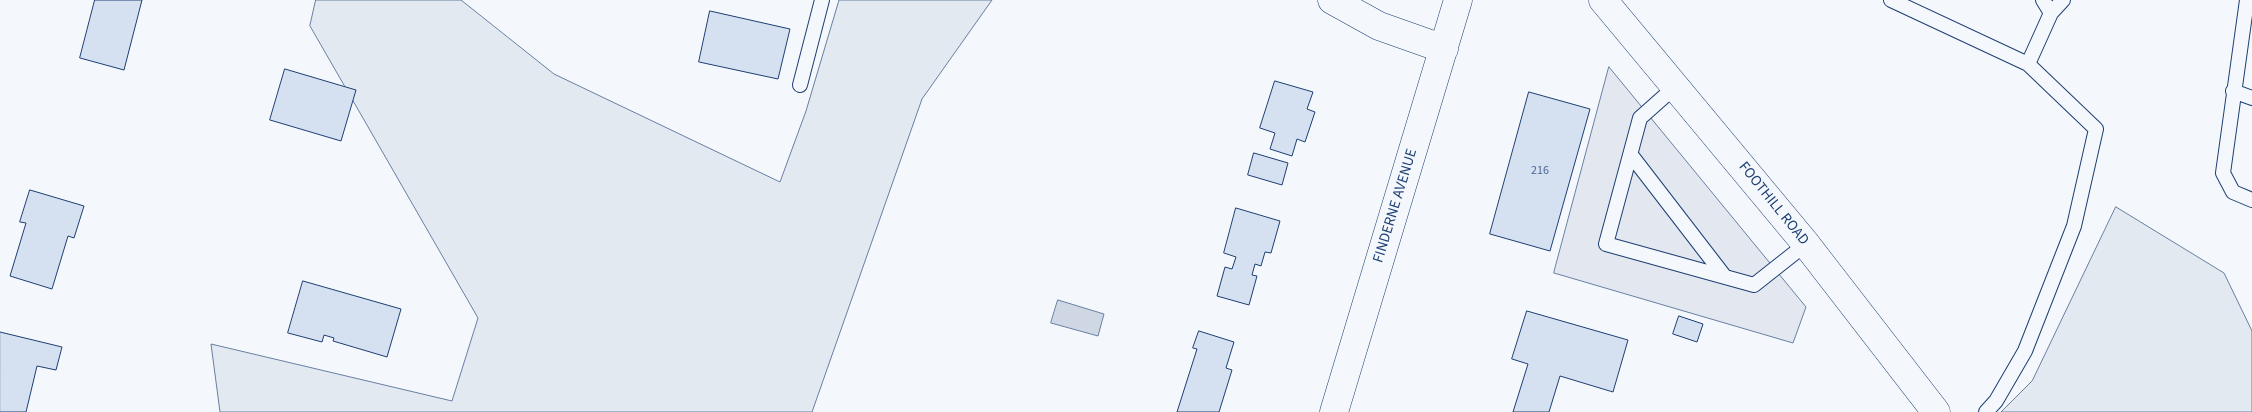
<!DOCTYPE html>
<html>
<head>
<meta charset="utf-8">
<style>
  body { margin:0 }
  canvas { display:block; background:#f4f7fb }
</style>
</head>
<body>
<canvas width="2252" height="412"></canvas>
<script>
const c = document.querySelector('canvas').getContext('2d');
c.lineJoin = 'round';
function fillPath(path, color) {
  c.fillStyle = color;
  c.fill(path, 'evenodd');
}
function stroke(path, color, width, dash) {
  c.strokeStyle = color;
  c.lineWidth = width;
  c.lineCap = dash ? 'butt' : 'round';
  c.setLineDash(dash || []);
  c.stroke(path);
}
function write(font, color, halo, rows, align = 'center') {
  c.font = font + ' "Source Sans 3",sans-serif';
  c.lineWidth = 4;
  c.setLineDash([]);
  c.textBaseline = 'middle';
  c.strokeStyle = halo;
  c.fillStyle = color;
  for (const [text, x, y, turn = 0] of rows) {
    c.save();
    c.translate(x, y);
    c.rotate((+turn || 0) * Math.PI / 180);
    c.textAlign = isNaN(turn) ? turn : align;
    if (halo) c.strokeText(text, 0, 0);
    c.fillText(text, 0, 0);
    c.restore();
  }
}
const green = new Path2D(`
  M316,0H461L554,74L780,182L806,111L839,0H992L922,99L812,412H220L211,344L452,401L478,318L310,26Z
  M2116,207L2224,273L2252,331V412H2001L2032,381Z`);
const parking = new Path2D(`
  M1609,67L1806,307L1793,343L1554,273Z`);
const water = new Path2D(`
  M1058,300L1104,314L1098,336L1051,323Z`);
const building = new Path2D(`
  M95,0H142L124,70L80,58Z
  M710,11L790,29L778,79L699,62Z
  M285,69L356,90L341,141L270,120Z
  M1275,81L1313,92L1307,109L1315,112L1305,142L1297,139L1292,156L1270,149L1275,133L1260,128Z
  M1529,92L1590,109L1550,251L1490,234Z
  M1254,153L1288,163L1282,185L1248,175Z
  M30,190L84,206L74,238L68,236L52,289L10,276L26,223L20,222Z
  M1236,208L1280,221L1271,253L1265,252L1261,266L1255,264L1252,275L1257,276L1249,305L1217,296L1225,267L1232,269L1236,257L1224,253Z
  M303,281L401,309L387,357L333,341L334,338L324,335L322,342L288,333Z
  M1527,311L1628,340L1613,392L1560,376L1549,412H1513L1528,364L1512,359Z
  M1679,316L1703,324L1697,342L1673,334Z
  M1199,331L1234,342L1226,368L1232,370L1219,412H1177L1197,349L1193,348Z
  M0,332L62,347L56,370L37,366L26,412H0Z`);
const lane = new Path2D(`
  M1891,0L2028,64L2051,13L2043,0
  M2247,0L2223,173L2233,192L2252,200
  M2051,13L2063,0
  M800,85L822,0
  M1676,86L1640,118L1606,244L1754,285L1806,244
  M2233,91L2252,98
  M1631,155L1725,277
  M1986,412L1996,401L2025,351L2074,226L2096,129L2028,64`);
const street = new Path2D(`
  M1603,0L1806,244L1936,412`);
const secondary = new Path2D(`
  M1332,0L1379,26L1444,49
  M1334,412L1458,0`);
const numberNames = [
  ["216",1540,171]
];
const streetNames = [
  ["FOOTHILL ROAD",1773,204,51],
  ["FINDERNE AVENUE",1396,206,-73]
];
fillPath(green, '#e3e9f0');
stroke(green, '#687fa3', 1);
fillPath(parking, '#e3e8f0');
stroke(parking, '#687fa3', 1);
fillPath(water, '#cfd7e4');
stroke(water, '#687fa3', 1);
fillPath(building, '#d5e0f0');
stroke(building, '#1d3f73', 1);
stroke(lane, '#1d3f73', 16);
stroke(street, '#1d3f73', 29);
stroke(secondary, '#1d3f73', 29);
stroke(lane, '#f4f7fb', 14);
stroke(street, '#f4f7fb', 28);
stroke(secondary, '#f4f7fb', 28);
write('12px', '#4b6792', null, numberNames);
write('15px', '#1d3f73', '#f4f7fb', streetNames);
</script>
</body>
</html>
